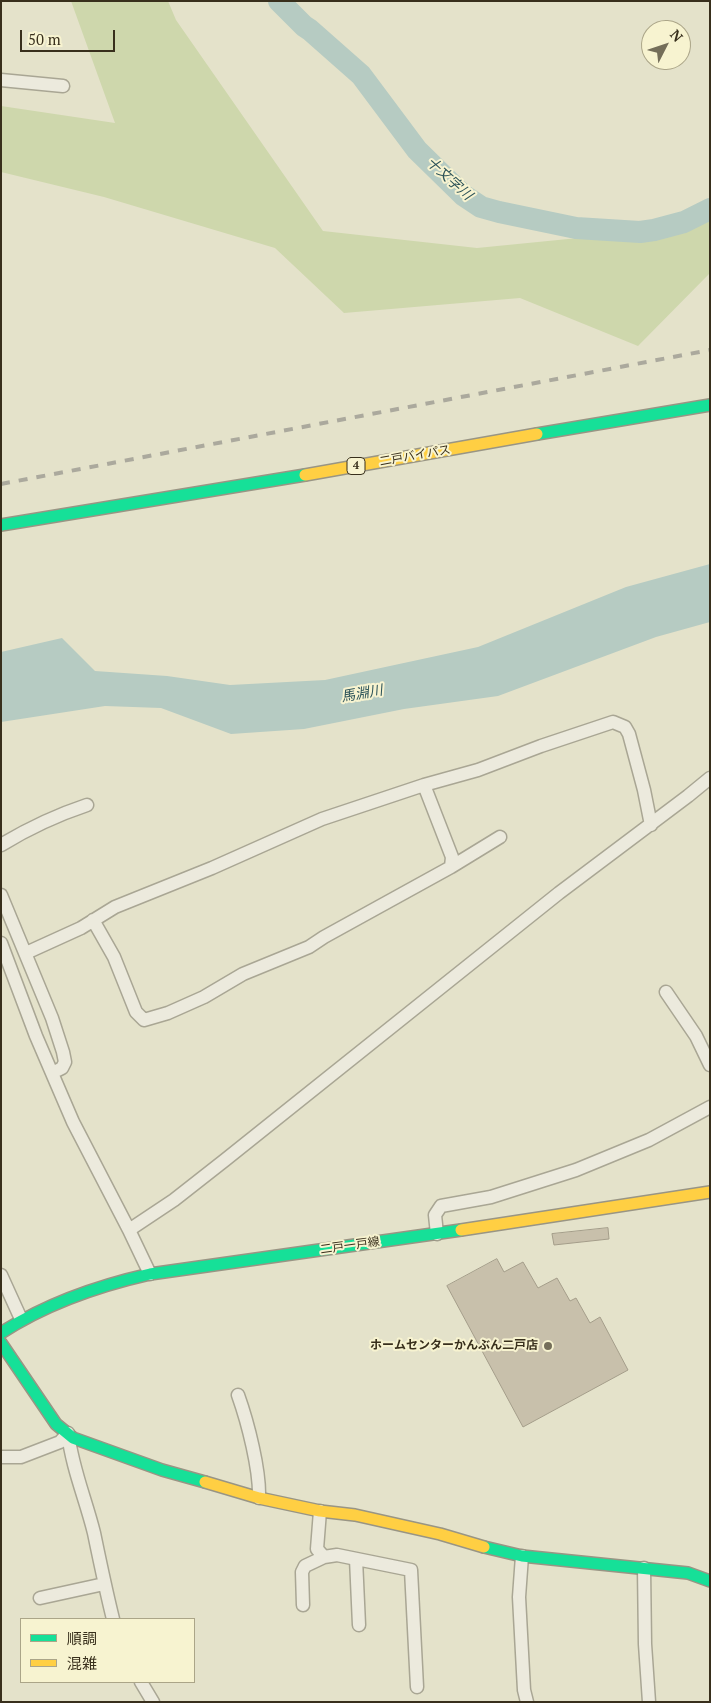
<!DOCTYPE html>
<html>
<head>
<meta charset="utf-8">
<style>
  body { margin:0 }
  #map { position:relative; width:711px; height:1703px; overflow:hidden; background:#e4e2ca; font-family:"PT Serif","Noto Sans JP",serif }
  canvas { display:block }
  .frame { position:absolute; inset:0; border:2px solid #382f1c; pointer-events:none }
  .legend { position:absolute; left:20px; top:1618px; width:175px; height:65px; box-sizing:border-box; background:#f7f3d0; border:1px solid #aba588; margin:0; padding:6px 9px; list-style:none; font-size:15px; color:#382f1c }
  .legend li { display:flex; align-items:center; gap:10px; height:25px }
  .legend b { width:25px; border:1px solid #aba588 }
  .north { position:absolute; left:641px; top:20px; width:50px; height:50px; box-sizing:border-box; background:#f7f3d0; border:1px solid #aba588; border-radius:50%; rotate:49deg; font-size:14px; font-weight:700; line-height:20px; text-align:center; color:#382f1c }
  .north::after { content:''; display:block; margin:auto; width:18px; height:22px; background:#746e59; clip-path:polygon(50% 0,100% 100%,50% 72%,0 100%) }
  .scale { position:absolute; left:20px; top:30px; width:95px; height:22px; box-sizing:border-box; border:2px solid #382f1c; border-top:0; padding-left:6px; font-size:15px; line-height:18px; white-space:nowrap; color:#382f1c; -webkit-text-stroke:4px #f7f3d0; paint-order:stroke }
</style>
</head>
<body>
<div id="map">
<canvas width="711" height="1703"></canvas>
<div class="frame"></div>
<ul class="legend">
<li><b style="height:6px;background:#16e098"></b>順調</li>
<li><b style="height:6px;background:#ffcf43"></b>混雑</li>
</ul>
<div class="north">N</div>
<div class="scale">50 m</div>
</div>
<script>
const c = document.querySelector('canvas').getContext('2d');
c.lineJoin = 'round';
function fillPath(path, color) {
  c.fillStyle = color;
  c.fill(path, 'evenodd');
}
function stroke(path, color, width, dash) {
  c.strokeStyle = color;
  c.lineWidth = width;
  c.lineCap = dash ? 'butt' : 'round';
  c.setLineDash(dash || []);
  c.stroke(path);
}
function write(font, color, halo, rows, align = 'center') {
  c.font = font + ' "PT Serif","Noto Sans JP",serif';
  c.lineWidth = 4;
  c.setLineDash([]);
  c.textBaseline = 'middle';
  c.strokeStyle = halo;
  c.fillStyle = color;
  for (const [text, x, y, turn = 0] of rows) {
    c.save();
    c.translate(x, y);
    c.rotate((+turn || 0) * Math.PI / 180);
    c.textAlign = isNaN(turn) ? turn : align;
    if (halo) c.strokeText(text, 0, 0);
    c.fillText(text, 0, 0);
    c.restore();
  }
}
const green = new Path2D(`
  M71,1H168L176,20L323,231L477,248L639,232L710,198V273L638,346L520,298L344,313L275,248L104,197L1,172V106L115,123Z`);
const water = new Path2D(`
  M710,564V622L656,637L498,696L404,709L304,729L231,734L161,708L105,706L1,722V652L62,638L95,671L167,676L230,685L325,680L478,647L626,587Z`);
const river = new Path2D(`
  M279,1L304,26L310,30L361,75L417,150L463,195L481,207L499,212L576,228L640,232L654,230L684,222L710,209`);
const building = new Path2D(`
  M608,1228L609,1239L554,1245L552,1234Z
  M497,1259L504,1272L523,1262L538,1288L557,1278L570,1301L576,1298L590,1323L600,1317L628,1370L523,1427L447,1286Z`);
const street = new Path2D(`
  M1,80L63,86
  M1,845C29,828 57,815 87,805
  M451,867L500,837
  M1,895L52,1018L63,1052L65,1062L62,1068L52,1073
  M93,920L114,957L136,1012L144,1020L168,1013L204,997L243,974L309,947L324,937L451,867L452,857L424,785
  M1,943L36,1036L73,1122L129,1230L150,1274
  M26,953L81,928L115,907L212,868L322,819L424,785L478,770L541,746L613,722L625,727L629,734L644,790L651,825
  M666,992L696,1036L710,1065
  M129,1230L174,1200L225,1160L559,893L688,796L710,778
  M437,1234L435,1215L441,1206L491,1197L576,1170L649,1140L710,1107
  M1,1275L21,1319
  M238,1395C248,1423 260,1470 259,1498
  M68,1433C72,1468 86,1500 94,1533C100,1562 106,1591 113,1619
  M1,1457H21L60,1442L68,1433
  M320,1511L317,1549L324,1557L337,1555L411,1570L417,1687
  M522,1556L519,1597L524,1690L527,1702
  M356,1559L359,1625
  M644,1568L645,1644L649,1702
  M40,1598L104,1584
  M303,1605L302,1572L305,1566L324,1557
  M141,1682L153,1702`);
const fast = new Path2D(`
  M537,434L710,405
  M1,525L305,475
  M1,1333C47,1303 97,1286 150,1274L461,1230
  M1,1343L56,1424L73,1438L162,1470L205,1482
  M484,1547L522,1556L688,1573L710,1581`);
const slow = new Path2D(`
  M305,475L537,434
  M461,1230L710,1192
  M205,1482L259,1498L320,1511L355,1515L440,1534L484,1547`);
const rail = new Path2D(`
  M1,484L710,350`);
const markers = [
  [548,1346,5,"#746e59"]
];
const shields = [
  [356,466,18]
];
const shieldNames = [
  ["4",356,466]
];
const streetNames = [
  ["二戸バイパス",415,456,-10],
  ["二戸一戸線",350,1246,-8]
];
const poiNames = [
  ["ホームセンターかんぶん二戸店",538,1346]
];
const waterNames = [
  ["十文字川",449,179,42],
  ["馬淵川",362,694,-10]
];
fillPath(green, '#ced7ac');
fillPath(water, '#b6cbc2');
stroke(river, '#b6cbc2', 22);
fillPath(building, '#c8c0ab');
stroke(building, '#a49d8a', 1);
stroke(street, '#a9a694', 15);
stroke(fast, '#999584', 14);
stroke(slow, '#999584', 14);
stroke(street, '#eceadd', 12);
stroke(fast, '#16e098', 11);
stroke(slow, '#ffcf43', 11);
stroke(rail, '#aba99d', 4, [9, 9]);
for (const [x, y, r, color] of markers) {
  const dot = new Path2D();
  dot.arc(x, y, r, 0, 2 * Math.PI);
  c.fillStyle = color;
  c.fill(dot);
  stroke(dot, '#f7f3d0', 2);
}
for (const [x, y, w] of shields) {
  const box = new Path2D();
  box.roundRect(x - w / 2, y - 8.5, w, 17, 4);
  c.fillStyle = '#f7f3d0';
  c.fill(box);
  stroke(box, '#382f1c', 1);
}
write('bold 11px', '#382f1c', null, shieldNames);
write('12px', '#382f1c', '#f7f3d0', streetNames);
write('bold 12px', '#382f1c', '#f7f3d0', poiNames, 'right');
write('italic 14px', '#2b5258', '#f7f3d0', waterNames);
</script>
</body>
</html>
